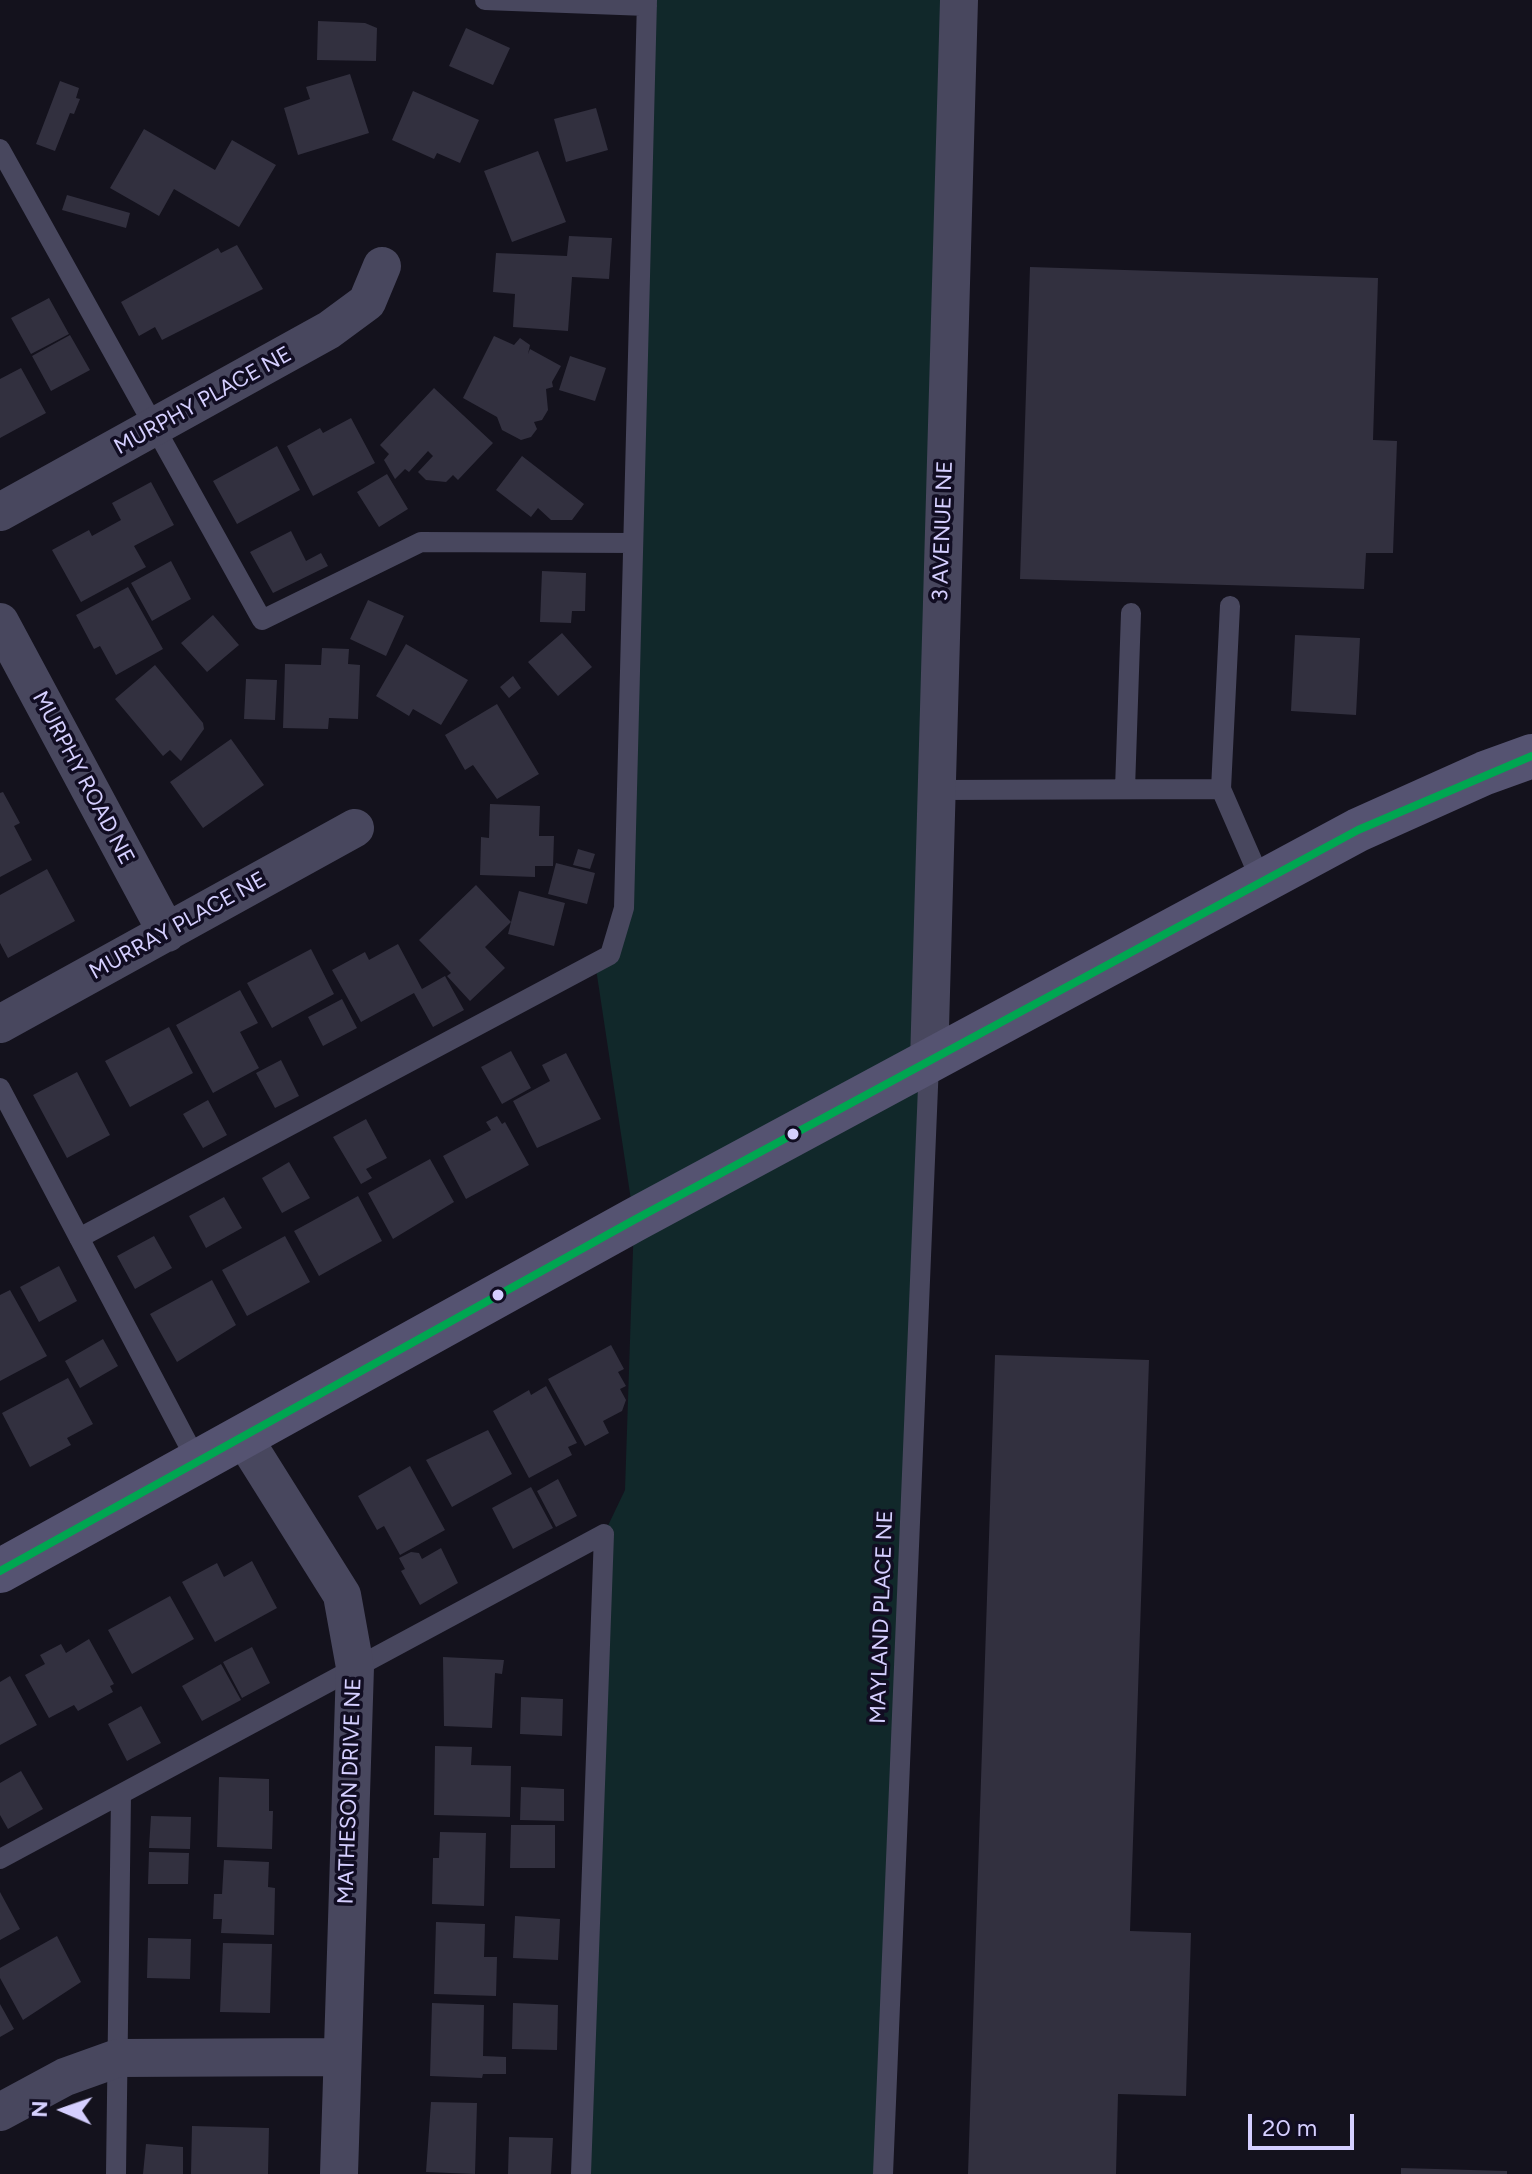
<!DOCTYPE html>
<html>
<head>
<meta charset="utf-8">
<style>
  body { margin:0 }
  #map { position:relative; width:1532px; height:2174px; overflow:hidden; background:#14121d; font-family:Figtree,sans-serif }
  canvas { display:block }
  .north { position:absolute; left:24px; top:2070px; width:80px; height:80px; -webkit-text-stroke:6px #110d22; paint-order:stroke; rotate:272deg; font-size:22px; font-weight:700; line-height:32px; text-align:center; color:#d5cfff }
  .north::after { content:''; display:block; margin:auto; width:28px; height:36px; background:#d5cfff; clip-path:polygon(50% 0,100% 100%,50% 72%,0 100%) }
  .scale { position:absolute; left:1248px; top:2114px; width:106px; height:36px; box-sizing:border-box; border:4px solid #d5cfff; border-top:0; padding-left:10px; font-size:24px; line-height:28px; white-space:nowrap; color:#d5cfff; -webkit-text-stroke:6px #110d22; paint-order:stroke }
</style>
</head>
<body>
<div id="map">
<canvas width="1532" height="2174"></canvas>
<div class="north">N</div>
<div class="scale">20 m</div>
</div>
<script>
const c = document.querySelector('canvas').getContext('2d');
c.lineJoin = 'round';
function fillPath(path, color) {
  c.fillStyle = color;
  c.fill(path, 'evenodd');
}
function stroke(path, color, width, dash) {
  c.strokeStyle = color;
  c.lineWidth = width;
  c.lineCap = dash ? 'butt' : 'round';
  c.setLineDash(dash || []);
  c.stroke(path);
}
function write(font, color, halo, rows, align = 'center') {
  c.font = font + ' Figtree,sans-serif';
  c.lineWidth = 7;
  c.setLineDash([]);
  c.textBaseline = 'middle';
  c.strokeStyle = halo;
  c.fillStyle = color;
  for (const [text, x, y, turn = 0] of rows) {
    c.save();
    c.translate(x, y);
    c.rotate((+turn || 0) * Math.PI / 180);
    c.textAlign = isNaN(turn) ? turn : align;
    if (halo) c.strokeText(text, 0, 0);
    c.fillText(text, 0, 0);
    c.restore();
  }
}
const green = new Path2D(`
  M647,0H959L929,1063L874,2174H581L604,1534L625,1490L634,1220L595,962L624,908Z`);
const building = new Path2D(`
  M318,21L365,23L377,28L376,61L317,60Z
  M466,28L510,48L493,85L449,66Z
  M350,74L369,133L298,155L284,108L310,99L306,87Z
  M60,81L79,88L76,98L80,99L74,114L70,113L55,151L36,144Z
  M413,91L479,120L460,163L437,153L434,159L392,140Z
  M596,108L608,150L566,162L554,119Z
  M144,129L215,170L232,140L276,165L239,227L174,189L159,216L110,188Z
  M538,151L566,222L512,242L484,171Z
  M67,195L130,213L126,228L62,210Z
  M569,236L612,238L609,279L572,277L568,331L513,327L515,294L493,292L496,253L567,256Z
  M237,245L263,289L162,340L155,327L139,336L121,302L218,248L221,253Z
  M1030,267L1378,278L1373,440L1397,441L1393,553H1366L1364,589L1020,579Z
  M49,298L69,334L31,354L11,318Z
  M70,335L90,370L51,391L32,356Z
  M494,336L514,345L520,338L530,345L528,354L530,349L561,366L552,382L553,387L546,389L548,410L542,420L534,422L537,429L531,437L521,440L502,430L497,417L463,398Z
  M570,356L606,368L595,401L559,390Z
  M21,368L46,413L0,438V379Z
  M434,388L493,443L458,480L453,475L446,482L426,480L418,472L433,456L428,451L409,472L405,469L395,479L384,460L389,454L380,445Z
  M351,418L375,463L313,496L287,446L320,428L323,433Z
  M277,446L300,490L237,524L213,481Z
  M522,456L584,504L572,520H551L538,508L531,517L496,490Z
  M387,474L408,509L379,527L357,492Z
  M151,482L174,525L134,546L146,567L81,602L52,550L89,530L92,536L121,520L112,503Z
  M291,531L306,561L321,553L328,566L273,593L250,552Z
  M171,561L191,599L152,621L131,583Z
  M542,571L586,573L585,611H572L571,623L540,622Z
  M128,587L163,649L116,675L100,646L94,649L76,615Z
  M368,600L404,616L386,656L350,639Z
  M213,615L239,645L207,672L181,643Z
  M562,633L592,667L558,696L528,662Z
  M1295,635L1360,638L1356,715L1291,711Z
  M406,644L468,680L441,725L413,709L409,716L376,696Z
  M322,648L349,649L348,664L360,665L358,719L329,718L328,729L283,728L285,664L321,665Z
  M155,665L203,723L204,729L181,761L170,750L163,756L115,699Z
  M513,676L521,688L509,698L500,687Z
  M246,679L277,680L275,720L244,719Z
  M497,704L539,774L497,799L473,765L465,770L445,735Z
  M231,739L264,785L203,828L170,782Z
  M3,792L20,823L14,826L32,860L0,877V793Z
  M490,804L540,806L539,836H554L553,866H535V877L480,875L481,837L489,838Z
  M578,849L595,854L590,869L573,865Z
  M556,863L595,873L587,904L548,894Z
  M47,869L75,921L8,958L0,943V895Z
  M476,885L511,922L485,947L505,968L470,1001L447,976L451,973L419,940Z
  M519,891L565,903L554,946L508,934Z
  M398,944L422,989L445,976L464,1010L433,1027L414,993L361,1022L332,970L365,952L369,960Z
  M311,949L334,994L272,1028L247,983Z
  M240,990L258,1023L240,1032L259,1068L213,1093L176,1025Z
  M342,999L357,1028L323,1046L308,1017Z
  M169,1027L193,1073L130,1107L105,1061Z
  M511,1051L531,1088L502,1104L481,1067Z
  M566,1053L601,1119L537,1148L513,1101L550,1081L542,1065Z
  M281,1060L299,1096L275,1108L256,1073Z
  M77,1072L110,1135L67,1158L33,1095Z
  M208,1100L227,1135L203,1148L183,1114Z
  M497,1116L502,1124L505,1122L529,1165L466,1199L443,1156L491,1130L486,1122Z
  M366,1119L387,1158L366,1169L372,1178L361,1184L333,1137Z
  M430,1159L454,1202L393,1239L368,1193Z
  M289,1162L310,1198L282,1213L262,1178Z
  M358,1196L382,1241L319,1276L294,1231Z
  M224,1197L242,1228L206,1248L189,1216Z
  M154,1236L172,1268L135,1289L117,1256Z
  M285,1236L310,1282L247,1316L222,1270Z
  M59,1266L77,1301L39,1322L20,1287Z
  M212,1280L236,1325L177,1362L150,1314Z
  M10,1290L47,1356L0,1381V1295Z
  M103,1339L118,1366L80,1388L65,1361Z
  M611,1345L624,1369L618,1372L626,1386L620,1389L626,1400L622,1411L603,1421L609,1433L585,1446L548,1379Z
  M995,1355L1149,1360L1130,1931L1191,1933L1186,2096L1118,2094L1116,2174H968Z
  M68,1378L93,1424L67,1438L71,1445L30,1467L2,1413Z
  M546,1386L577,1443L568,1447L572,1455L529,1478L493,1411L529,1390L531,1395Z
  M488,1430L512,1474L452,1507L426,1460Z
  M410,1466L445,1530L400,1555L384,1526L377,1530L358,1496Z
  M558,1479L577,1516L556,1527L537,1491Z
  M531,1487L553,1528L513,1549L492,1508Z
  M441,1548L458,1583L420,1605L401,1571L405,1569L399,1558L411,1552L419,1553L422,1559Z
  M252,1561L277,1608L215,1642L182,1582L217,1563L224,1577Z
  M170,1596L194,1639L132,1674L108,1630Z
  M89,1639L114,1684L110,1686L113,1692L78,1711L74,1705L49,1718L25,1675L45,1664L40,1655L61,1644L66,1653Z
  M252,1647L270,1683L242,1698L223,1662Z
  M443,1657L504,1660L502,1674L495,1673L492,1728L444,1726Z
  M221,1664L241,1700L202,1721L182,1686Z
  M10,1676L37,1725L0,1745V1682Z
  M521,1697L563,1699L562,1736L520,1734Z
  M141,1706L161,1743L127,1761L108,1724Z
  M435,1746L472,1747L471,1765L511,1766L510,1817L434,1815Z
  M21,1771L43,1809L8,1829L0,1815V1783Z
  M219,1777L269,1779V1811H273L272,1849L217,1847Z
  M521,1787L564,1789V1821L520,1820Z
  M151,1816L191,1817L190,1849L149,1848Z
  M511,1825H555V1868H510Z
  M440,1832L486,1833L484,1906L432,1904L433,1858H439Z
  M149,1852L189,1853L188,1884H148Z
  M224,1860L269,1862L268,1887L275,1888L274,1935L221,1933L222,1919H213L214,1894H222Z
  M0,1892L20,1929L0,1940Z
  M515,1916L560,1919L558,1960L513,1958Z
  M436,1922L485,1924L484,1957H497L496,1996L434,1994Z
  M57,1936L81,1982L23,2020L0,1978V1968Z
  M148,1938L191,1939L190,1979L147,1978Z
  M223,1943L272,1944L270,2013L220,2012Z
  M432,2003L484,2005L483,2056L506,2057V2074H483L482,2078L430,2076Z
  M513,2003L558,2005L557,2050L512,2049Z
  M0,2004L14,2029L0,2037Z
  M431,2102L477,2103L475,2174L426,2172Z
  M192,2126L269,2128L268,2174H191Z
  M509,2137L553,2138L551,2174H508Z
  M146,2144L183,2147V2174H143Z
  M1401,2168L1507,2171V2174H1401Z`);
const lane = new Path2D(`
  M485,0L647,6
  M0,149L262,620L421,542L633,543
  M1230,606L1221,789L1262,883
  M1125,789L1131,613
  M936,790L1221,789
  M0,1088L198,1463
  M79,1238L610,955L624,908L647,0
  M0,1859L604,1534L581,2174
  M116,2174L121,1794
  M883,2174L929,1063`);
const street = new Path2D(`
  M0,512L329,330L367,302L382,266
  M0,622L167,933
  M0,1024L355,828
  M929,1063L959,0
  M243,1437L342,1595L355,1667L339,2174
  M0,2112L65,2077L118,2058L342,2057`);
const secondary = new Path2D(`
  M0,1571L634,1220L1358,830L1485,773L1532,756`);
const bus1 = new Path2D(`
  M0,1571L634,1220L1358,830L1532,756`);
const markers = [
  [793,1134,7,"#d5cfff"],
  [498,1295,7,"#d5cfff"]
];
const streetNames = [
  ["MURPHY PLACE NE",203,401,-29],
  ["3 AVENUE NE",943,531,-88],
  ["MURPHY ROAD NE",83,778,62],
  ["MURRAY PLACE NE",178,926,-29],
  ["MAYLAND PLACE NE",882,1617,-88],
  ["MATHESON DRIVE NE",350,1791,-88]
];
fillPath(green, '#11282a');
fillPath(building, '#32303f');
stroke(lane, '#48475e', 20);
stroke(street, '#48475e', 38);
stroke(secondary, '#555371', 44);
stroke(bus1, '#00a651', 8);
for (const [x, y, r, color] of markers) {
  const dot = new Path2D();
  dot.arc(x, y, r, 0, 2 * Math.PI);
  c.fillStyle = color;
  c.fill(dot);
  stroke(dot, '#110d22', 3);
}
write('22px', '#d5cfff', '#110d22', streetNames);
</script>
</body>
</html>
